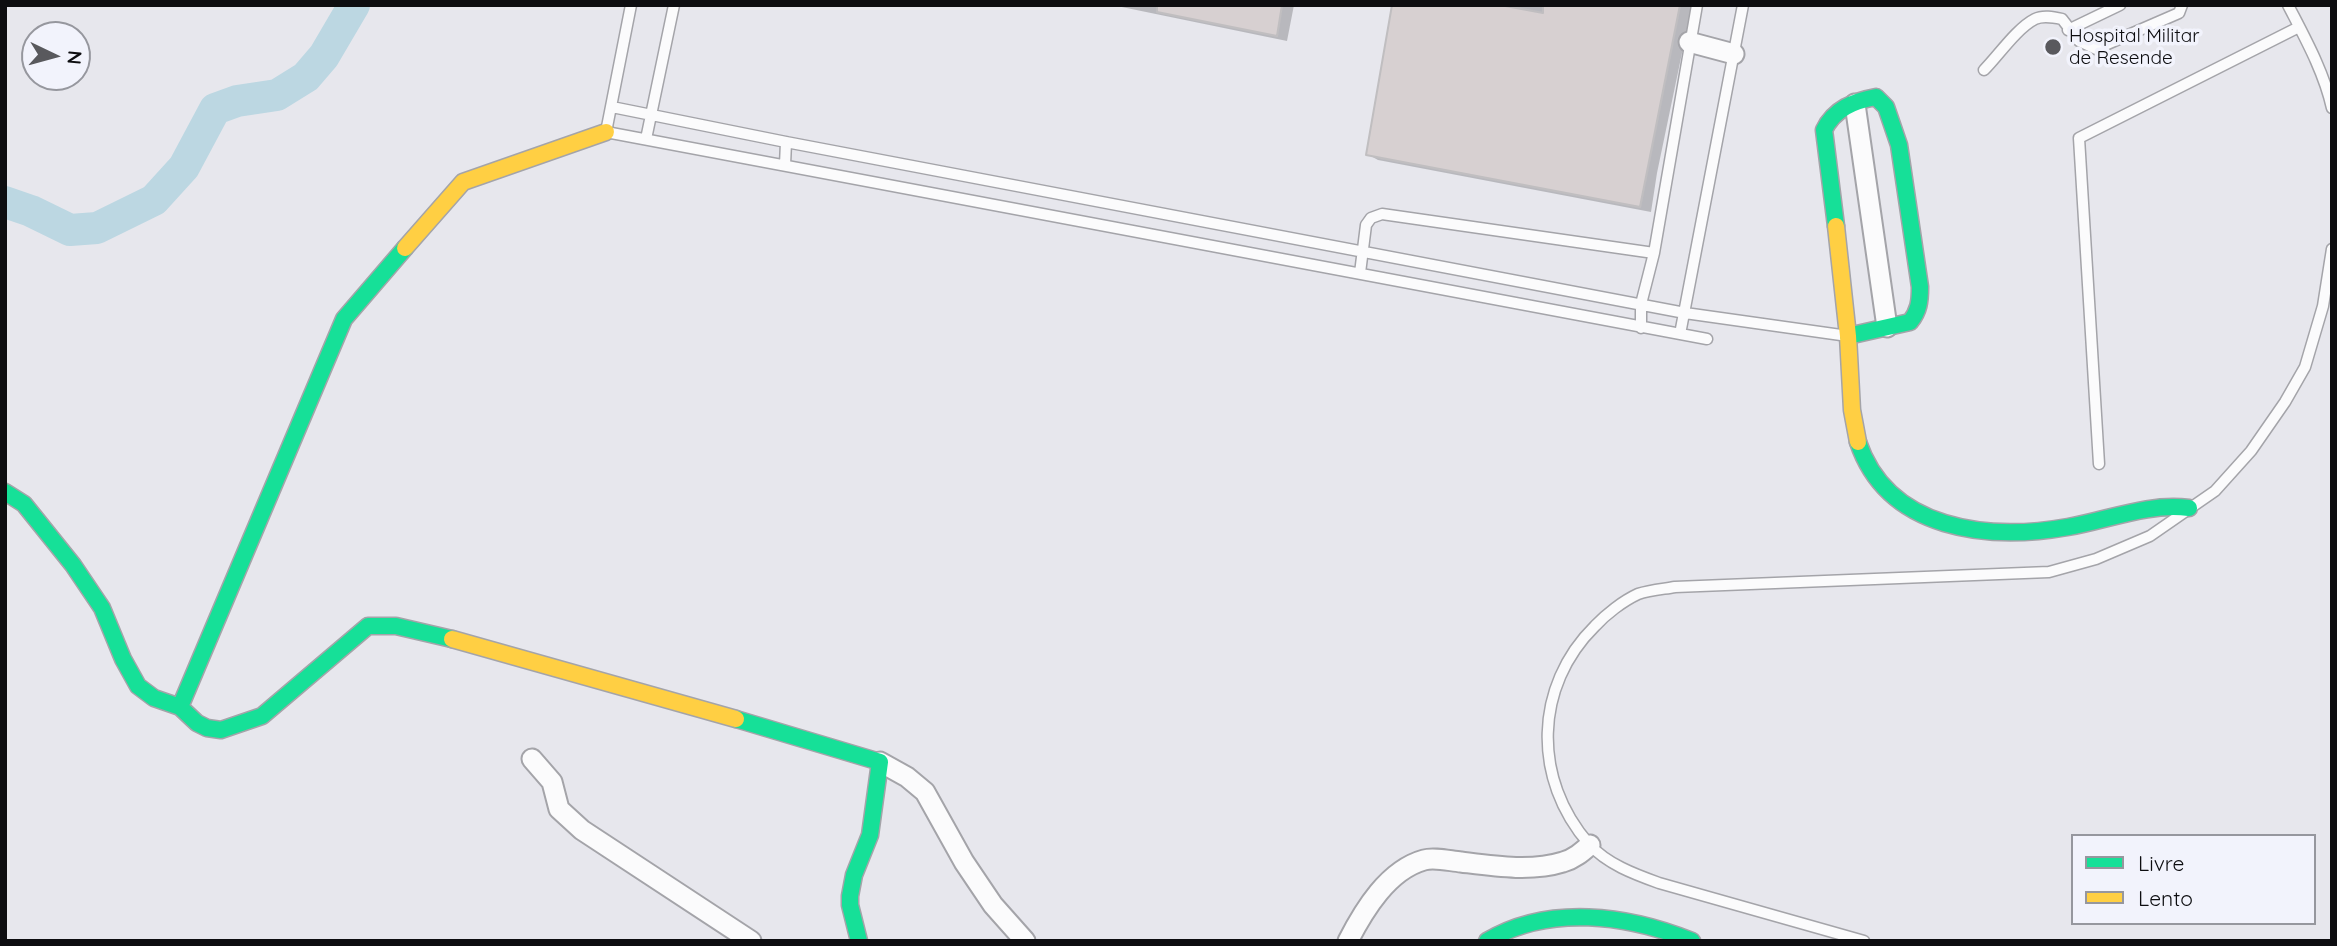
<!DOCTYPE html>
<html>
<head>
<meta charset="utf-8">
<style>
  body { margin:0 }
  #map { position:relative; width:2337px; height:946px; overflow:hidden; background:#e7e7ed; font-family:Quicksand,sans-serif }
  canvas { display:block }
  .frame { position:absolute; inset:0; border:7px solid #0d0d10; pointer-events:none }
  .legend { position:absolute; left:2071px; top:834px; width:245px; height:91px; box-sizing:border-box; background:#f2f3fc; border:2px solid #96979e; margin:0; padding:9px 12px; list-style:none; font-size:21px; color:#0d0d10 }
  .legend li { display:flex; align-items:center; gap:14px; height:35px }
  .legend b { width:35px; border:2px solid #96979e }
  .north { position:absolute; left:21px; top:21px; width:70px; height:70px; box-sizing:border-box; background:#f2f3fc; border:2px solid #96979e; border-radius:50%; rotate:95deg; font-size:19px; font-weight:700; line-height:28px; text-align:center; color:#0d0d10 }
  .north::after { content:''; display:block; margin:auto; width:24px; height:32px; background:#59595d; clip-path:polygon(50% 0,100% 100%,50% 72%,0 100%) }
</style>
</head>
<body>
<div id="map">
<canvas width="2337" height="946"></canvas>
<div class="frame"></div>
<ul class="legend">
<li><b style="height:9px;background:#16e098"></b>Livre</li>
<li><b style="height:9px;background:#ffcf43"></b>Lento</li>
</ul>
<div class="north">N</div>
</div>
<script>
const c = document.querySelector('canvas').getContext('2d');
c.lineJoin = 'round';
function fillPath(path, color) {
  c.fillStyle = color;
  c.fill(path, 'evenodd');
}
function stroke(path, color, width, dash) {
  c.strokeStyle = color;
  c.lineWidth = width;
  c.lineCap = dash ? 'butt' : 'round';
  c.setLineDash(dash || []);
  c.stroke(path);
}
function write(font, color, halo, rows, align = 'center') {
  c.font = font + ' Quicksand,sans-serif';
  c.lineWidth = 7;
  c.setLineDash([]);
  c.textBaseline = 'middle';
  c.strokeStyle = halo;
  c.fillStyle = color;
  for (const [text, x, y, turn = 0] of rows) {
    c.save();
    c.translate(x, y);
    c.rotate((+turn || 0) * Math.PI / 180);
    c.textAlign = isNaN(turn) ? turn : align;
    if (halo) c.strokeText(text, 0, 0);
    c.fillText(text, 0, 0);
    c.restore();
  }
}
const shadow = new Path2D(`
  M1112,5H1294L1287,41Z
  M1394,5H1692L1657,173L1651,212L1378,160L1367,154Z`);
const river = new Path2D(`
  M5,202L31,211L70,230L97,228L154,200L184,167L215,109L237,101L277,95L306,77L324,56L354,5`);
const building = new Path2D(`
  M1157,5H1282L1277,36L1157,12Z
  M1392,5H1500L1543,13V5H1680L1640,207L1366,155Z`);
const lane = new Path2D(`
  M631,5L606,132L1707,339
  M2288,5C2305,38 2324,72 2332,108
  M2068,30L2120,5
  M1984,70C1998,56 2017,28 2035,19C2043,15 2053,17 2062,19L2079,41L2096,49L2179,13L2182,5
  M612,107L786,142L1685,313L1848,336
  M646,139L674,5
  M785,165L786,142
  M1360,273L1366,225L1371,218L1382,214L1654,253
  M1641,328V304L1654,253L1697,5
  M1680,334L1743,5
  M2099,464L2079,138L2299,27
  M1864,941L1659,883C1634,874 1607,864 1589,844C1532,779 1534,686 1595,626C1606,614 1623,601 1638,594C1650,590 1664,589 1675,587L2049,572L2096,559L2150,536L2215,491L2251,451L2285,402L2305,367L2323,306L2332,249`);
const street = new Path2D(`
  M1689,42L1734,54
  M1855,104L1887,327
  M532,759L552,782L559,809L582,830L751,941
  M880,762L907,777L925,792L964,862L993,905L1025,941
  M1348,941C1364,910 1388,870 1424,860C1434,857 1450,861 1461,862C1493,866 1531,872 1563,862C1574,859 1582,852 1590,845`);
const fast = new Path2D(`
  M1836,226L1824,130C1834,109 1854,101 1876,97L1886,107L1899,145L1920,287C1920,301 1919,311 1910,322L1848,336
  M1858,442C1888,531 1989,541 2068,527C2109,520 2146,503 2189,508
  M5,492L24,504L73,565L102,608L123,659L138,686L154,698L180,707L197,723L207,728L221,730L262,716L368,626H396L452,639
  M180,707L344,319L405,248
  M736,719L880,762L870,835L854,875L850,896V905L859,941
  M1487,941C1549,904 1628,915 1692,941`);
const slow = new Path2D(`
  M1836,226L1848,336L1852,410L1858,442
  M405,248L463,182L606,132
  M452,639L736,719`);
const markers = [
  [2053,47,9,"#59595d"]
];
const poiNames = [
  ["Hospital Militar",2069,36],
  ["de Resende",2069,58]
];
fillPath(shadow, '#0003');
stroke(river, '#bcd7e2', 32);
fillPath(building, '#d7d0d1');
stroke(building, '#c0bec0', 2);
stroke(lane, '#a4a4a9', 13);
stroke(street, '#a4a4a9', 23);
stroke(fast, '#a4a4a9', 19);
stroke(slow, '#a4a4a9', 19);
stroke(lane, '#fbfbfc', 10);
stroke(street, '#fbfbfc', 19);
stroke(fast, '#16e098', 16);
stroke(slow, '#ffcf43', 16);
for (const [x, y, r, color] of markers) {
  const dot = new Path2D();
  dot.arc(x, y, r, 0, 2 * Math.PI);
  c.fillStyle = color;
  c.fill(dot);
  stroke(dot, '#f2f3fc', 2.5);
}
write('19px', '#0d0d10', '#f2f3fc', poiNames, 'left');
</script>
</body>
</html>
